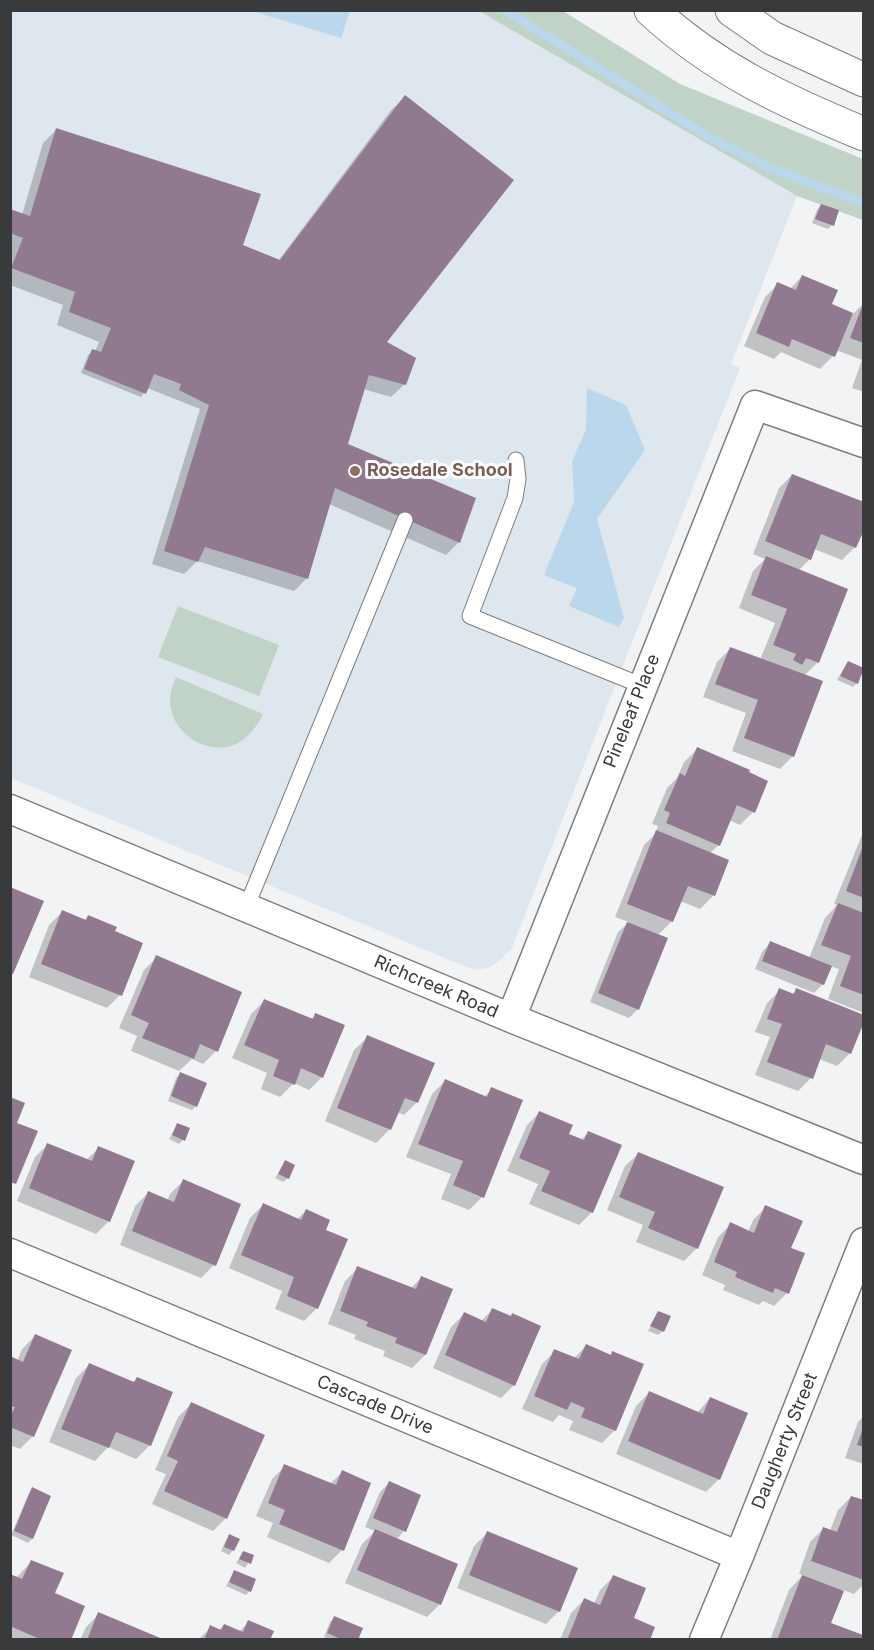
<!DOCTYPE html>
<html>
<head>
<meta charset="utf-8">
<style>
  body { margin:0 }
  #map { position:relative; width:874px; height:1650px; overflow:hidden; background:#f1f3f5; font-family:Inter,sans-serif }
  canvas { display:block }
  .frame { position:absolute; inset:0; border:12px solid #393a3b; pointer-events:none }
</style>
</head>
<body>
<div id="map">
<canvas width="874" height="1650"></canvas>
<div class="frame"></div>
</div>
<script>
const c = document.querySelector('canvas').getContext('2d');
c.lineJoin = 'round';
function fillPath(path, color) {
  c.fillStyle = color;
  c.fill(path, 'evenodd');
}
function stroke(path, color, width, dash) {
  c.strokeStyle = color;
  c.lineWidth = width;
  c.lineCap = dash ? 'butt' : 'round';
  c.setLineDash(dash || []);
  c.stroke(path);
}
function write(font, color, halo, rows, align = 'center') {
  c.font = font + ' Inter,sans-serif';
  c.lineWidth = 6;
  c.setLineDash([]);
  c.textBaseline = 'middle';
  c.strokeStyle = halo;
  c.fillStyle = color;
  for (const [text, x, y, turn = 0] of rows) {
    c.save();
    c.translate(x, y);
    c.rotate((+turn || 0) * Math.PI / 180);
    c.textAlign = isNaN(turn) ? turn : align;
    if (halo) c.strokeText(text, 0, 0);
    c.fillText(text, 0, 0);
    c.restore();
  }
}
const built = new Path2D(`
  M10,11H479L797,196L731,364L740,368L512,948L498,962L488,968L476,970L464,966L11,778Z`);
const green = new Path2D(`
  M479,11H563L680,84L863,159V220L797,196Z
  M178,606L279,645L259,696L158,657Z
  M176,677L263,714C257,727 245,742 231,746C205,753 176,735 171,709C168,698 172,687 176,677Z`);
const water = new Path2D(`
  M252,11H350L341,38Z
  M587,388L626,405L645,450L597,519L624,618L619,627L569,606L577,588L544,575L574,502L572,461L586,430Z`);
const shadow = new Path2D(`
  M405,97L384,343L405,384L391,397L363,389L347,445L459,542L446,555L329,504L307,578L294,591L197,561L184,574L152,564L200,409L147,388L141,397L81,373L88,355L93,351H95L99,342L57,325L63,305L10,285V211L22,215L43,143L56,130L241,245L278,261L392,109Z
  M821,205L832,225L828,229L812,223L817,210Z
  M802,276L830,305L852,315L864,303V392L852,388L862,360L836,350L833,356L820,369L781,352L774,359L744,346L765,297L778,284L790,289Z
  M792,475L855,547L842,560L814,549L810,559L798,571L818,662L804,676L793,756L780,769L732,751L746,713L703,697L717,662L730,649L760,660L775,623L739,608L753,571L765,559L753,554L779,488Z
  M848,662L857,683L853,687L837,680Z
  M697,749L753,812L740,825L729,820L719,845L710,853L727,860L713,896L700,909L680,901L672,921L658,935L638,1009L629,1018L590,1002L618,932L629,922L615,917L644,845L655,834L658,826L652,824L667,788L677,778L684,762Z
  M864,830V1013L828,999L839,969L830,966L823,984L814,993L755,969L762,952L770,943L809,958L825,918L837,905L834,904Z
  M62,912L84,921L88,917L113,932L120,995L107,1008L29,977L49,925Z
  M157,957L216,1051L203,1064L192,1059L179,1071L131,1051L137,1036L119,1028L144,970Z
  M780,990L792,995L796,990L850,1053L837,1066L819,1059L811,1078L798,1091L755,1075L770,1037L755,1032L767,1003Z
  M264,1001L310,1020L316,1015L322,1077L309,1090L294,1083L280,1097L261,1089L267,1073L232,1058L251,1014Z
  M368,1037L417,1102L404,1115L397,1112L389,1130L376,1143L325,1121L354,1050Z
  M180,1074L196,1106L192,1110L168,1101L176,1078Z
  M445,1081L484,1097L492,1089L482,1197L469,1210L441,1199L451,1174L406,1157L432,1094Z
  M540,1112L567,1134L581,1140L588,1133L592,1212L579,1225L529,1204L538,1184L507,1171L527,1125Z
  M178,1124L183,1140L179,1144L169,1139Z
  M48,1144L86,1160L99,1148L109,1221L96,1234L17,1201L35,1157Z
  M639,1153L697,1248L684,1261L636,1242L643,1225L607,1210L625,1166Z
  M285,1162L288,1178L283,1182L275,1178Z
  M183,1181L214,1265L201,1278L120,1245L135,1206L148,1193L167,1201L170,1194Z
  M263,1205L297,1219L306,1211L324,1230L317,1308L304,1321L275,1309L282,1291L229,1268L250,1218Z
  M766,1207L789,1249L787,1293L774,1306L763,1301L759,1305L723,1290L725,1285L702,1275L718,1237L731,1224L748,1232L753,1220Z
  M358,1268L410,1289L421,1278L451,1289L425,1355L412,1368L383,1356L385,1351L354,1339L356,1335L328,1324L345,1281Z
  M492,1310L510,1317L512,1315L514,1385L501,1398L433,1368L451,1327L464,1314L481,1321Z
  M658,1313L669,1317L663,1331L658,1335L648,1331Z
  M35,1336L33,1436L20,1449L10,1445V1358L17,1361L22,1349Z
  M586,1346L609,1356L613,1352L615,1430L602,1443L569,1430L573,1421L559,1415L553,1422L522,1409L542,1364L555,1351L574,1358Z
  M89,1365L133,1383L137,1379L171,1393L149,1446L136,1459L108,1447L95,1461L49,1442L76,1378Z
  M649,1393L697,1413L710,1398L719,1479L706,1492L616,1454L636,1406Z
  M191,1404L226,1518L213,1531L152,1504L166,1474L155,1470L178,1417Z
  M864,1416V1464L845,1458L858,1422Z
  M285,1466L330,1484L342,1472V1550L329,1563L267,1537L273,1523L256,1516L272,1479Z
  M389,1483L419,1496L404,1531L396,1540L440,1604L427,1617L345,1583L362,1544L375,1531L365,1527L380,1492Z
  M33,1489L50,1496L32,1539L28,1543L11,1535L29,1493Z
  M851,1497L864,1502V1584L854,1594L843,1590L829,1624L860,1640H770L789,1590L803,1575L799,1574L810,1542L823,1529L830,1531L838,1510Z
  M487,1533L559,1611L546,1624L457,1588L474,1546Z
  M230,1536L233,1550L229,1555L221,1551L226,1540Z
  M243,1553L252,1556L245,1568L236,1563Z
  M31,1562L53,1594L70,1640H10V1576L16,1578Z
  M235,1572L250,1591L246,1595L226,1586Z
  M613,1577L632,1619L649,1640H560L571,1613L584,1600L594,1604L600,1590Z
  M99,1614L161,1640H80L86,1627Z
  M334,1618L356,1640H330L324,1637L330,1622Z
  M248,1622L268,1640H198L211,1627L219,1630L224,1625L239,1632Z`);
const stream = new Path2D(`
  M505,10L709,137L770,168L864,203`);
const building = new Path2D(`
  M405,95L514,180L387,342L416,358L406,385L369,375L348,444L476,498L460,543L335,488L308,579L205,547L198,562L164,551L209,405L179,390L181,384L154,374L146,394L84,369L92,349L101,352L111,328L69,312L75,292L11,268L23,238L10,233V209L30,216L56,128L261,194L243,245L280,260Z
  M821,204L839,210L834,226L815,219Z
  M802,275L838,290L832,304L853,313L835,357L792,339L789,347L756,333L777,282L796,290Z
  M863,304H864V343L850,338Z
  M792,474L864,502V530L856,548L821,534L811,560L765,541Z
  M766,556L848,589L819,663L806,658L802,665L793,660L796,654L773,645L787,609L751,595Z
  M730,647L823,681L794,757L744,738L758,700L715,684Z
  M848,661L864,668L858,684L840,676Z
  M697,747L750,770L749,772L768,781L755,813L737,805L720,846L666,823L670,813L664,810L680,773L685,776Z
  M656,830L729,860L715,896L688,886L673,922L627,904Z
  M863,846H864V898L846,891Z
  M10,887L44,901L13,974L10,973Z
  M838,903L864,913V995L840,986L851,956L821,945Z
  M62,910L86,920L88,915L117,927L115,931L143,943L122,996L41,964Z
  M627,922L668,938L639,1010L598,993Z
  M770,941L832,966L824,985L762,961Z
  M156,955L242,992L218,1052L200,1044L194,1059L142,1038L149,1023L131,1015Z
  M779,988L794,994L796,988L864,1015V1022L851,1054L826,1044L813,1079L767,1062L782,1024L767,1019Z
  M264,999L313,1019L315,1013L345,1025L323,1078L301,1068L295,1085L273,1076L279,1060L244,1045Z
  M367,1035L435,1063L418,1103L405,1098L391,1130L337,1108Z
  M180,1072L207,1083L197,1107L171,1096Z
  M445,1079L487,1097L491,1087L523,1100L484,1198L453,1185L463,1161L418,1144Z
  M10,1097L25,1103L17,1123L38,1131L16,1184L10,1182Z
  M539,1111L573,1125L569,1134L584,1140L588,1131L622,1145L593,1213L541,1191L550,1171L519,1158Z
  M177,1123L190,1128L185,1141L172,1135Z
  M47,1143L92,1161L98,1146L135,1161L110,1222L29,1188Z
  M638,1152L724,1187L698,1249L648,1228L655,1212L619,1197Z
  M285,1160L295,1165L289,1179L278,1174Z
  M183,1179L241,1204L216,1266L132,1231L148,1191L174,1202Z
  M263,1203L301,1220L306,1209L330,1220L326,1230L348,1239L318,1309L287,1296L294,1277L241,1255Z
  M765,1205L803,1221L791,1248L805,1253L789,1294L775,1288L773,1293L735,1277L737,1272L714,1262L730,1222L754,1233Z
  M357,1266L416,1289L421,1276L453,1289L426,1355L395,1343L397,1338L366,1326L368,1322L340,1311Z
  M492,1308L511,1316L512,1313L541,1326L515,1386L445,1355L464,1312L486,1322Z
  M658,1311L671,1316L664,1332L650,1326Z
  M35,1334L72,1350L34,1437L10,1427V1417L15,1407L10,1406V1356L23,1362Z
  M586,1344L611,1355L612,1351L644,1364L616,1431L581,1417L585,1408L571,1402L567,1410L534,1396L554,1349L579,1359Z
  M89,1363L134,1382L137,1377L173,1392L151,1446L116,1432L109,1448L61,1429Z
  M649,1391L703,1414L710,1397L748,1413L720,1480L628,1441Z
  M191,1402L265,1435L227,1519L164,1491L178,1461L167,1456Z
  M863,1428H864V1447L857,1445Z
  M284,1464L336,1485L342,1470L371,1483L344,1551L279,1524L285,1510L268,1503Z
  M389,1481L421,1495L406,1532L373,1518Z
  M32,1487L51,1496L33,1539L14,1531Z
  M851,1496L864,1500V1580L811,1561L823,1527L837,1532Z
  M375,1529L458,1564L441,1605L357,1570Z
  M487,1531L578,1568L560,1612L469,1575Z
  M229,1534L240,1539L234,1551L224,1547Z
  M243,1551L254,1555L251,1564L239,1559Z
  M31,1560L64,1573L55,1593L85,1606L71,1640H42L10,1626V1574L22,1579Z
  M234,1570L256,1579L251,1592L229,1582Z
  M613,1575L646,1588L634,1618L655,1627L650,1640H567L584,1598L600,1605Z
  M802,1575L844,1591L831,1623L863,1635L861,1640H777Z
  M98,1612L122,1622L165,1640H87Z
  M334,1616L363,1628L358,1640H343L327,1633Z
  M248,1620L274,1631L270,1640H204L210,1625L221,1630L224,1624L243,1632Z`);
const service = new Path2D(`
  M516,460L518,479L515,498L470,616L643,686
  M246,908L405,520`);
const minor = new Path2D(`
  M10,809L511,1018L864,1160
  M511,1018L755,405L864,443
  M10,1253L739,1556
  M704,1640L739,1556L864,1242`);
const tertiary = new Path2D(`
  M651,10C715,69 784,101 864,134
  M732,10L772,38L864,80`);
const markers = [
  [355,471,6,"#8d6e63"]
];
const educationNames = [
  ["Rosedale School",367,471]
];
const streetNames = [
  ["Pineleaf Place",632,711,-68],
  ["Richcreek Road",436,987,23],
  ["Cascade Drive",375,1405,23],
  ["Daugherty Street",785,1441,-68]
];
fillPath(built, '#dfe7ee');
fillPath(green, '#c0d3c6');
fillPath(water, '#bad7eb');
fillPath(shadow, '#0003');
stroke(stream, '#bad7eb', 9);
fillPath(building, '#917a8f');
stroke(service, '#7b7d7e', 17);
stroke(minor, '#7b7d7e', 31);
stroke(tertiary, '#7b7d7e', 35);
stroke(service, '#fff', 15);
stroke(minor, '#fff', 28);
stroke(tertiary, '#fff', 33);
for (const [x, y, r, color] of markers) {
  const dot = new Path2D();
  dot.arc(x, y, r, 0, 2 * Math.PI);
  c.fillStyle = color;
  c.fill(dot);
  stroke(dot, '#fff', 2);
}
write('bold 18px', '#785e54', '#fff', educationNames, 'left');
write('18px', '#393a3b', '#fff', streetNames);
</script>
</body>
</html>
